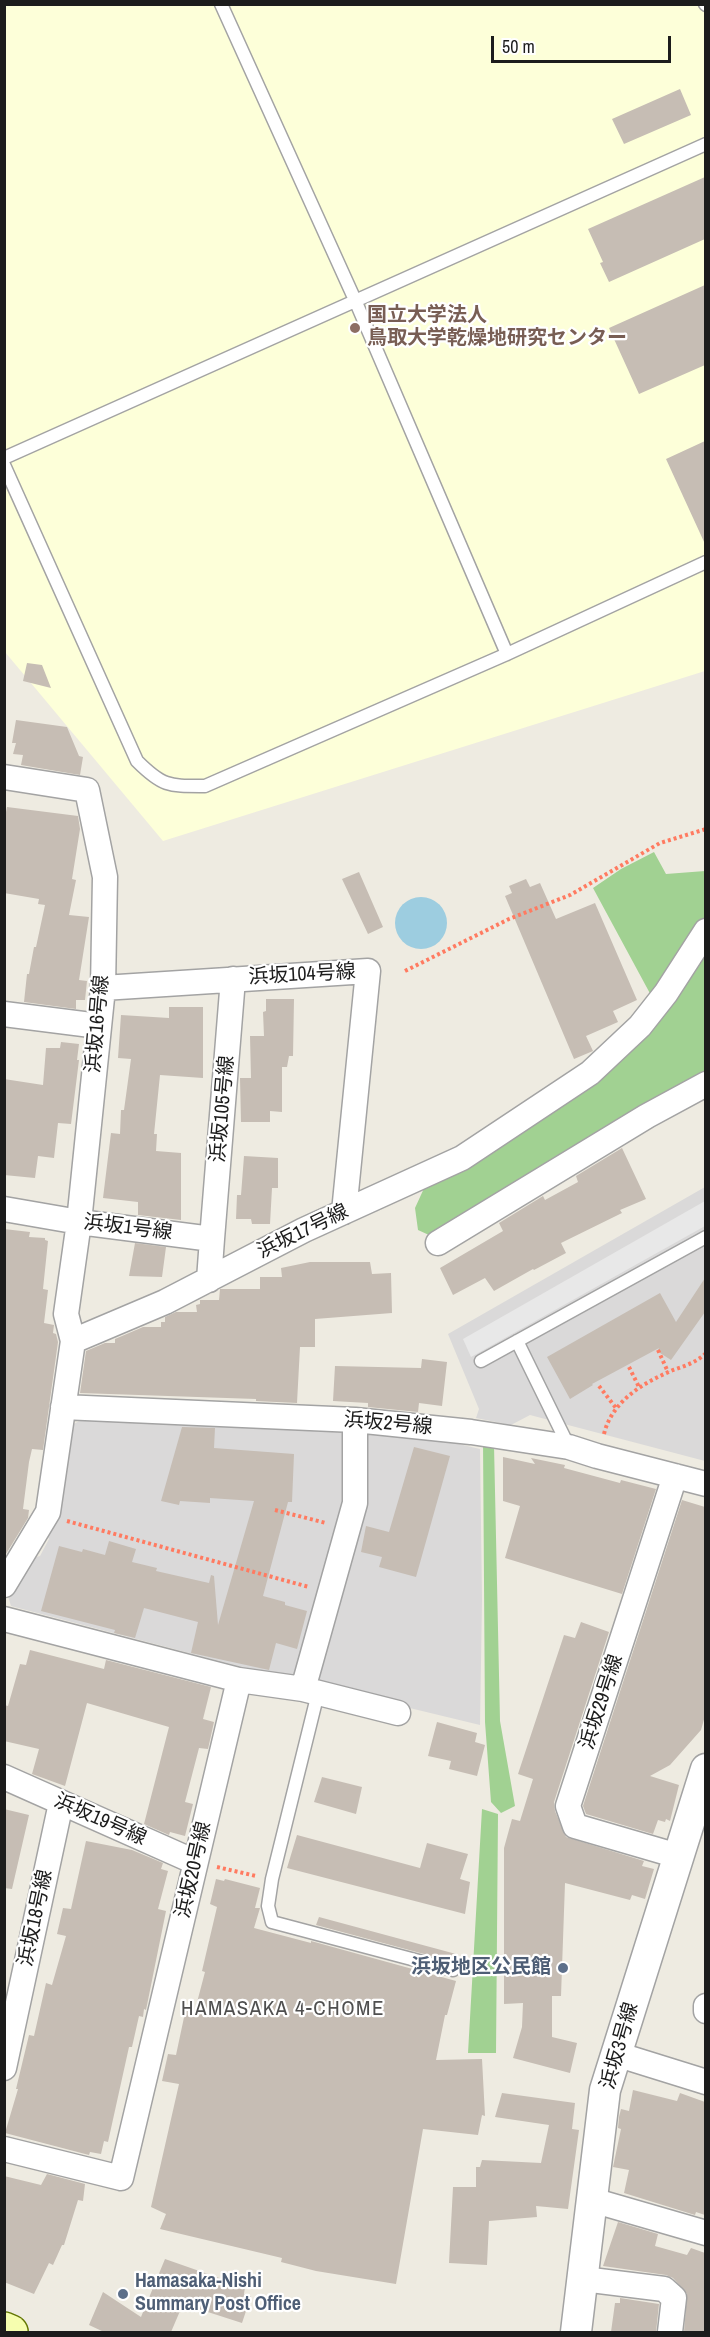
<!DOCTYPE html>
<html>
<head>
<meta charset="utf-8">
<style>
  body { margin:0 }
  #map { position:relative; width:710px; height:2337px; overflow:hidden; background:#eeebe1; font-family:"Archivo Narrow",sans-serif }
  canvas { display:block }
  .frame { position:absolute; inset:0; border:6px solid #1c1c1c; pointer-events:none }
  .scale { position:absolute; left:491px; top:36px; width:180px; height:27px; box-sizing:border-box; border:3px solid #1c1c1c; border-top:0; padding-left:8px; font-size:18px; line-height:21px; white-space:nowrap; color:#1c1c1c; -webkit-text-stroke:4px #fff; paint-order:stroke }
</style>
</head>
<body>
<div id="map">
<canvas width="710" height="2337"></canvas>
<div class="frame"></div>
<div class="scale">50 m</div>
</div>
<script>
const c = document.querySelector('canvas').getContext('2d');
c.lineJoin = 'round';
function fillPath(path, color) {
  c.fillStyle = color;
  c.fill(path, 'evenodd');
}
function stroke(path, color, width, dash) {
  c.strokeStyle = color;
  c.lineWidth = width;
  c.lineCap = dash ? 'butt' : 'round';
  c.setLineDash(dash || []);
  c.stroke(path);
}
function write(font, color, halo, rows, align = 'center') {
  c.font = font + ' "Archivo Narrow","Noto Sans JP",sans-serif';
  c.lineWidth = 4.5;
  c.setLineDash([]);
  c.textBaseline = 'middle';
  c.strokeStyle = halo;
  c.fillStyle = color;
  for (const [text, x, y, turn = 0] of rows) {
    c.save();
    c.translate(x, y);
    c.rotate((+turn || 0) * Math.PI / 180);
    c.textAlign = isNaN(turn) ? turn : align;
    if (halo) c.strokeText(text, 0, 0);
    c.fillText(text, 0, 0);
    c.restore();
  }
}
const residential = new Path2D(`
  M705,1187V1461L530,1415L511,1425L476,1418L479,1409L448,1334Z
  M81,1420L328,1429H396L480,1449L482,1600L480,1725L269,1674L11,1606L8,1596L33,1558L40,1556L49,1539L46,1534L72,1425Z`);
const education = new Path2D(`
  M4,5H705V671L163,841L5,652Z`);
const forest = new Path2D(`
  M654,852L666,874L705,871V917L653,999L593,888L621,869Z
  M705,946V1076L447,1228L429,1235L418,1230L415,1208L426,1184L544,1116Z
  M483,1440L494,1445L500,1721L515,1806L501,1813L491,1802L485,1722Z
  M482,1809L498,1814L496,2053H468Z`);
const parking = new Path2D(`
  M705,1201V1226L471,1357L463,1339Z`);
const water = new Path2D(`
  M395 923a26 26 0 1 1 52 0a26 26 0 1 1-52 0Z`);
const building = new Path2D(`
  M680,89L691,115L624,144L612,119Z
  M705,177V239L609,282L600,263L603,262L588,229Z
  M705,285V365L639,394L609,328Z
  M705,441V544L666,459Z
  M27,663L42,665L51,688L23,681Z
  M16,720L67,727L79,756L83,757L80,775L21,765L23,755L13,754L16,743H12Z
  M7,807L78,816L80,829L72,879L76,880L69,915L89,917L79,980L87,981L85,1000H76V1009L24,1002L27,974H29L34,947H36L45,905L38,904L39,899L4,893V822Z
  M359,872L383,927L368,934L342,879Z
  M526,879L530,887L540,883L556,919L595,903L637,1000L613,1011L618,1022L586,1036L593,1051L574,1059L505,896L512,893L509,886Z
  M266,999H294L293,1056H289L287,1067H282V1112L270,1111V1122H241L240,1078H251L250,1036H264L263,1012L266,1011Z
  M169,1007H203V1078L160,1075L154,1134H157L156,1151L181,1153V1220L138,1215V1202L103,1198L111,1133L120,1134L121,1110H124L131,1059L118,1058L121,1015L169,1018Z
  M61,1042L79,1044L77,1060H79L71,1124L58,1123L54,1158L38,1156L35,1178L4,1175V1079L43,1085L46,1048H60Z
  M622,1148L646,1199L620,1210L622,1213L561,1243L566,1253L534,1270L533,1269L494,1291L485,1278L453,1295L440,1268L503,1231L499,1223L543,1196L545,1200L578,1182L576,1176Z
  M244,1156L278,1158V1188H272L270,1224H252L251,1219H236L237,1195H241Z
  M4,1229L30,1232L29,1237L45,1238V1240L48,1241L43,1289L48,1290L44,1323L54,1325L53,1333L56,1334L58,1342L43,1450L32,1449L29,1462L23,1509L29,1510L28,1518L6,1554Z
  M135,1243L166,1247L162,1277L129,1276Z
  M310,1262H370L372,1274L391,1273L392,1313L315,1319V1347H300L297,1403L256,1401V1399L80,1393L86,1351L105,1343H115V1339L143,1327H161V1322H165V1317L176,1312H197L196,1305L200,1304V1300H219L220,1289H260V1277H282L281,1268Z
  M705,1278V1312L671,1360L657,1351L659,1348L592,1384L593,1385L570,1399L547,1357L660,1293L676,1322Z
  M422,1359L447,1362L442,1406L419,1403L418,1412L368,1407V1403L333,1401L335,1366L421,1368Z
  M182,1427L215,1428L214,1448L294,1454L292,1502H288L263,1596L285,1602V1605L307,1611L297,1649L276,1643L269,1670L191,1653L198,1622L144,1608L135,1638L114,1633L115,1630L41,1611L59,1546L82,1552L83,1549L105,1555L109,1541L136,1549L132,1562L157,1568L156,1571L209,1583L211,1575L214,1576L218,1625L254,1501L210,1498V1503L180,1501L179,1505L161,1501Z
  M414,1447L450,1456L416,1577L379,1567L382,1557L361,1552L366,1526L389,1532Z
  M503,1457L535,1464L531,1458L565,1465L564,1468L620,1483L621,1480L656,1489L622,1594L505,1558L520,1506L503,1501Z
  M682,1500L705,1507V1716L701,1730L670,1765L650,1776L679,1785L670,1821L666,1819L665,1822L658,1820L653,1834L586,1814L583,1806Z
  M581,1622L609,1632L554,1802L555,1811L566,1837L644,1861L642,1866L654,1869L645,1899L632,1895L630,1900L565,1883L561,1996H552V2037L577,2043L570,2073L513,2058L522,2027L523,2003L504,2004V1848L512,1819L520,1821L533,1779L518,1774L564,1635L575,1638Z
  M30,1650L104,1669L106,1660L211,1687L203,1719L214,1722L208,1749L199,1748L185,1802L193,1804L185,1836L170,1832L169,1835L144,1824L169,1727L87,1703L65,1786L32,1774L39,1749L4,1741V1705L8,1706L20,1664L26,1665Z
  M437,1722L477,1733L475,1742L485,1745L477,1776L449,1769L451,1761L428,1756Z
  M322,1777L362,1787L356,1814L314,1802Z
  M4,1809L29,1815L12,1889L4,1888Z
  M297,1835L420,1868L427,1843L468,1854L460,1879L470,1882L465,1914L287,1868Z
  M86,1841L132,1850L163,1863L161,1869L168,1871L158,1909L166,1911L146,2010L144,2009L143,2017L139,2016L132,2047H129L108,2142L104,2141L101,2154L90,2152L89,2155L5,2133L18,2089H16L29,2035L34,2036L46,1983L52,1985L66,1936L57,1934L63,1908L71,1909Z
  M216,1879L224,1881L225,1879L260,1888L255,1908H260L254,1928L311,1943V1941L456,1981L447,2015H445L436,2060L482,2059L485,2116L482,2115L478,2135L423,2129L396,2284L316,2271L281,2262L282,2258L160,2229L166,2214L151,2207L179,2084L162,2081L168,2054L176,2055L186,2008L195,2010L205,1972L202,1971L217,1907L210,1904Z
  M319,1917L456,1954L454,1962L316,1925Z
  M633,2090L677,2101L680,2093L705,2102V2215L696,2212L695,2215L624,2193L629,2170L613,2167L621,2129L618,2128L619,2117L621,2109L629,2111Z
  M502,2093L575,2103L572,2129L579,2130L568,2209L536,2206L537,2217L489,2221L487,2265L449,2263L453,2187H476V2167H480L482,2160L541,2163L549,2125L495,2117Z
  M47,2174L85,2184L83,2201L78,2200L64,2245H62L53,2265L49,2263L34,2294L4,2282V2176L41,2185Z
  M618,2222L658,2234L655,2246L687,2255L691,2248L705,2253V2332H684L687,2294L673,2278L666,2275L603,2266Z
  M165,2259L245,2287L244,2294L251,2296L242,2323L183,2304L171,2332H104L89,2325L103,2292L141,2317Z
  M620,2298L659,2304L656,2332H611L615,2303H620Z`);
const path = new Path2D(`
  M405,971L509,919L570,895L660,843L706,829
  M658,1350L668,1372
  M629,1367L639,1387
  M599,1386L616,1408
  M604,1434C612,1401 643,1383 673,1370C685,1366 697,1362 706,1353
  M275,1510L326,1523
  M67,1521L309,1587
  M217,1867L256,1876`);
const service = new Path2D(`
  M221,4L355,300L507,654
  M705,4L706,5
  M4,458L706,144
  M4,465L137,761C163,787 169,786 205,786L507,654L706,562
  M517,1341L569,1447
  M481,1361L706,1237
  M318,1693L272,1879L268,1906L272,1922L453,1970`);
const minor = new Path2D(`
  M4,777L87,790L105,877L103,988L79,1222L66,1314L73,1341
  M103,988L368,971L344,1212
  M4,1014L99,1026
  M4,1209L79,1222L212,1239L209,1280
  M212,1239L233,979
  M438,1243L647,1116L706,1084
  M63,1407L355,1420L471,1432L569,1447L597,1456L706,1484
  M675,1476L568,1806L575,1826L678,1856
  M4,1585L48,1512L73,1341L165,1302L304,1230L462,1158L590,1073L640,1026L666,993L706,931
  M4,1619L239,1680L121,2178L4,2149
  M239,1680L303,1689L398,1713
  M303,1689L355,1503V1420
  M4,1777L195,1862
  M706,2006V2011
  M616,2054L706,2082
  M4,2068L61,1803
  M592,2200L706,2233
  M583,2279L664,2289L674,2298L670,2332`);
const tertiary = new Path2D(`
  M576,2332L605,2090L706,1769`);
const secondary = new Path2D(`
  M4,2329L11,2332`);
const markers = [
  [355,328,6,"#8d6e63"],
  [563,1968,6,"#5c6f8a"],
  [123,2294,6,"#5c6f8a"]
];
const educationNames = [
  ["国立大学法人",367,316],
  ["鳥取大学乾燥地研究センター",367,339]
];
const streetNames = [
  ["浜坂104号線",302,975,-3],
  ["浜坂16号線",98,1024,-85],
  ["浜坂105号線",223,1109,-85],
  ["浜坂1号線",128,1228,7],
  ["浜坂17号線",303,1232,-26],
  ["浜坂2号線",388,1424,5],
  ["浜坂29号線",602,1702,-72],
  ["浜坂19号線",100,1820,24],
  ["浜坂20号線",194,1870,-77],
  ["浜坂18号線",36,1918,-78],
  ["浜坂3号線",620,2046,-74]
];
const serviceNames = [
  ["浜坂地区公民館",551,1968],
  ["Hamasaka-Nishi",135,2282,"left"],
  ["Summary Post Office",135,2305,"left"]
];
const neighbourhoodNames = [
  ["HAMASAKA 4-CHOME",283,2009]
];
fillPath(residential, '#dad9d9');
fillPath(education, '#fdffd9');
fillPath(forest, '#a1d192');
fillPath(parking, '#e8e8e8');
fillPath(water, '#9dcde0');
fillPath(building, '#c6bdb4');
stroke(service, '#a3a3a3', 15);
stroke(minor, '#a3a3a3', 27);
stroke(tertiary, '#a3a3a3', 33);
stroke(secondary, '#627600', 36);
stroke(path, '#ff7b61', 4, [3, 3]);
stroke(service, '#fff', 12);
stroke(minor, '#fff', 24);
stroke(tertiary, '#fff', 30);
stroke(secondary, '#f6feaf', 33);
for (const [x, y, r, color] of markers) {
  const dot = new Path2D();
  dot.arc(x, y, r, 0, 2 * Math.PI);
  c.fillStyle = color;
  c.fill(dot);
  stroke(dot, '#fff', 2);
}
write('bold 20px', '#785e54', '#fff', educationNames, 'left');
write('20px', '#1c1c1c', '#fff', streetNames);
write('bold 20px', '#4e5e75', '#fff', serviceNames, 'right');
c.letterSpacing = '1.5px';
write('21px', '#4f4f4f', '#fff', neighbourhoodNames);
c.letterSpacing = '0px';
</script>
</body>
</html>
